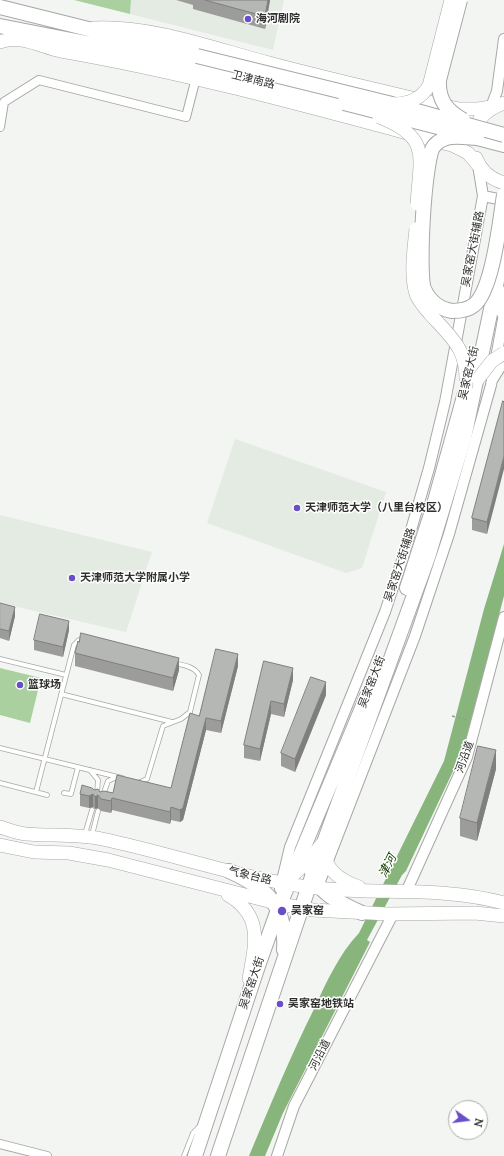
<!DOCTYPE html>
<html>
<head>
<meta charset="utf-8">
<style>
  body { margin:0 }
  #map { position:relative; width:504px; height:1156px; overflow:hidden; background:#f3f5f2; font-family:Lora,serif }
  canvas { display:block }
  .north { position:absolute; left:448px; top:1100px; width:40px; height:40px; box-sizing:border-box; background:#fff; border:1px solid #acacab; border-radius:50%; rotate:104deg; font-size:11px; font-weight:700; line-height:16px; text-align:center; color:#2f2f2e }
  .north::after { content:''; display:block; margin:auto; width:14px; height:18px; background:#694ec7; clip-path:polygon(50% 0,100% 100%,50% 72%,0 100%) }
</style>
</head>
<body>
<div id="map">
<canvas width="504" height="1156"></canvas>
<div class="north">N</div>
</div>
<script>
const c = document.querySelector('canvas').getContext('2d');
c.lineJoin = 'round';
function fillPath(path, color) {
  c.fillStyle = color;
  c.fill(path, 'evenodd');
}
function stroke(path, color, width, dash) {
  c.strokeStyle = color;
  c.lineWidth = width;
  c.lineCap = dash ? 'butt' : 'round';
  c.setLineDash(dash || []);
  c.stroke(path);
}
function write(font, color, halo, rows, align = 'center') {
  c.font = font + ' Lora,"Noto Sans SC",serif';
  c.lineWidth = 3;
  c.setLineDash([]);
  c.textBaseline = 'middle';
  c.strokeStyle = halo;
  c.fillStyle = color;
  for (const [text, x, y, turn = 0] of rows) {
    c.save();
    c.translate(x, y);
    c.rotate((+turn || 0) * Math.PI / 180);
    c.textAlign = isNaN(turn) ? turn : align;
    if (halo) c.strokeText(text, 0, 0);
    c.fillText(text, 0, 0);
    c.restore();
  }
}
const built = new Path2D(`
  M131,0H284L273,50L130,14Z
  M235,439L386,492L362,568L346,573L207,523Z
  M0,515L152,552L126,632L0,603Z`);
const green = new Path2D(`
  M74,0H131L130,14Z
  M0,668L41,678L30,723L0,715Z`);
const water = new Path2D(`
  M504,544V596L463,750L406,871L402,875L367,940L370,942L283,1113L265,1156H249C270,1106 290,1057 314,1009C326,983 339,954 359,933L444,761L484,609Z`);
const path = new Path2D(`
  M452,716L467,720`);
const service = new Path2D(`
  M0,659L66,675
  M61,694L172,722
  M0,748L122,778
  M90,770L98,780L97,793
  M140,782L147,779L163,726L181,719L190,712L199,675C194,666 182,665 173,663
  M0,783L47,795
  M36,792L74,645L79,640H83
  M64,793L71,794L78,767
  M103,795L108,781L117,777
  M85,834L92,810
  M92,835L98,811
  M184,1156L193,1133L199,1127`);
const minor = new Path2D(`
  M0,127L4,102L39,80L186,117L196,78
  M494,379L504,363
  M0,1144L47,1156`);
const tertiary = new Path2D(`
  M491,107L497,91L504,39
  M483,196L504,200
  M280,889L290,847L385,612L404,554L429,468L445,402L483,196L478,165
  M317,889L415,636L449,534L491,385L504,314
  M407,890L467,757L504,617
  M277,1156L294,1106L393,914`);
const primary = new Path2D(`
  M94,28C151,25 215,49 269,63C332,80 396,94 459,109H478L491,107
  M0,42C21,34 41,47 61,51C194,74 321,110 452,145L468,153L478,165
  M473,137C476,118 488,109 504,103
  M476,158C481,171 490,179 504,183
  M0,827C9,830 17,833 26,834C52,836 77,834 102,839C174,854 244,880 317,888C381,895 441,886 504,903
  M325,842C320,866 339,880 359,887
  M0,845L34,852L69,853L108,860L280,904L313,910L388,914L475,913L504,916
  M291,877L311,858L321,845
  M228,895C264,916 255,944 249,979`);
const trunk = new Path2D(`
  M0,7L197,56
  M0,26L153,56L344,103
  M477,138L504,145
  M498,291V297L504,313
  M407,588L433,508L465,393
  M311,868C314,892 342,904 362,913
  M229,871C267,888 287,906 284,950
  M195,1156L258,966L280,904L367,696
  M218,1156L318,859L428,557L464,438L504,247`);
const primaryBridge = new Path2D(`
  M393,104C408,104 420,100 429,86L451,0
  M379,117C431,137 420,156 417,204
  M416,229C414,249 410,274 416,294C419,302 425,308 430,314C454,340 468,350 466,388
  M478,379L492,361L504,353`);
const trunkBridge = new Path2D(`
  M460,0L439,80C438,100 446,110 463,120
  M197,56L388,103L504,135
  M344,103L461,133
  M477,138C462,137 445,133 434,146C424,157 418,274 424,289C429,300 439,309 452,311C459,311 468,310 474,305C493,290 500,219 504,195`);
const wall = new Path2D(`
  M176,0H270L265,29L193,9V5Z
  M503,401L487,534L472,530V518Z
  M0,603L15,616L9,641L0,638Z
  M69,630L63,657L34,650V640Z
  M75,653L179,670L173,691L75,666Z
  M264,661L293,680L284,717L271,714L260,761L244,758V745Z
  M238,666L221,733L206,730L183,820L180,822L171,820L170,824L112,810L111,813L101,811L98,808L95,809L93,807L89,808L80,806V794L94,790L100,792L113,793L171,788L199,716Z
  M326,695L295,772L281,766V753Z
  M496,769L477,841L460,836V818Z`);
const shadedWall = new Path2D(`
  M268,0H270L265,29V16Z
  M504,456V469L487,534V522Z
  M15,607V616L9,641V631Z
  M69,621V630L63,657V647Z
  M238,654V666L221,733V721Z
  M179,658V670L173,691V678Z
  M293,668V680L284,717V704Z
  M326,682V695L295,772V759Z
  M271,701V714L260,761V749Z
  M206,718V730L183,820L180,822V810Z
  M496,750V769L477,841V823Z
  M93,794V807L89,808V796Z
  M98,795V808L95,809V797Z
  M112,798V810L111,813V801Z
  M171,807V820L170,824V812Z`);
const building = new Path2D(`
  M205,0H268L265,16Z
  M503,401L504,402V456L487,522L472,518Z
  M0,603L15,607L9,631L0,629Z
  M40,614L69,621L63,647L34,640Z
  M81,633L179,658L173,678L75,653L78,641L79,642Z
  M216,649L238,654L221,721L206,718L183,808L180,810L171,807L170,812L112,798L111,801L101,799L98,795L95,797L93,794L89,796L80,794L82,785L92,788L94,790L98,789L100,792L104,791L113,793L117,775L171,788L190,713L199,716Z
  M264,661L293,668L284,704L271,701L260,749L244,745Z
  M311,677L326,682L295,759L281,753Z
  M478,746L496,750L477,823L460,818Z`);
const markers = [
  [248,19,4,"#694ec7"],
  [297,508,4,"#694ec7"],
  [72,578,4,"#694ec7"],
  [20,685,4,"#694ec7"],
  [282,911,5,"#694ec7"],
  [280,1004,4,"#694ec7"]
];
const poiNames = [
  ["海河剧院",256,19],
  ["天津师范大学（八里台校区）",305,508],
  ["天津师范大学附属小学",80,578],
  ["篮球场",28,685],
  ["吴家窑",291,911],
  ["吴家窑地铁站",288,1004]
];
const streetNames = [
  ["卫津南路",253,80,14],
  ["吴家窑大街辅路",473,249,-79],
  ["吴家窑大街",469,373,-77],
  ["吴家窑大街辅路",400,565,-72],
  ["吴家窑大街",372,682,-69],
  ["河沿道",465,757,-70],
  ["气象台路",250,876,13],
  ["吴家窑大街",252,983,-71],
  ["河沿道",320,1055,-63]
];
const waterNames = [
  ["津河",388,866,-63]
];
fillPath(built, '#e4ebe2');
fillPath(green, '#aad09f');
fillPath(water, '#88b57b');
stroke(service, '#a7a8a6', 5.5);
stroke(minor, '#a7a8a6', 10);
stroke(tertiary, '#a7a8a6', 12);
stroke(primary, '#a7a8a6', 14);
stroke(trunk, '#a7a8a6', 16);
stroke(path, '#989997', 1.5, [3, 3]);
stroke(service, '#fff', 4);
stroke(minor, '#fff', 8);
stroke(tertiary, '#fff', 10);
stroke(primary, '#fff', 13);
stroke(trunk, '#fff', 14);
stroke(primaryBridge, '#a7a8a6', 14, []);
stroke(trunkBridge, '#a7a8a6', 16, []);
stroke(primaryBridge, '#fff', 13);
stroke(trunkBridge, '#fff', 14);
fillPath(wall, '#9c9d9b');
fillPath(shadedWall, '#7f807e');
fillPath(building, '#b5b7b4');
stroke(building, '#7f807e', 1);
for (const [x, y, r, color] of markers) {
  const dot = new Path2D();
  dot.arc(x, y, r, 0, 2 * Math.PI);
  c.fillStyle = color;
  c.fill(dot);
  stroke(dot, '#fff', 1.5);
}
write('bold 11px', '#2f2f2e', '#fff', poiNames, 'left');
write('11px', '#2f2f2e', '#fff', streetNames);
write('italic 12px', '#174306', '#fff', waterNames);
</script>
</body>
</html>
